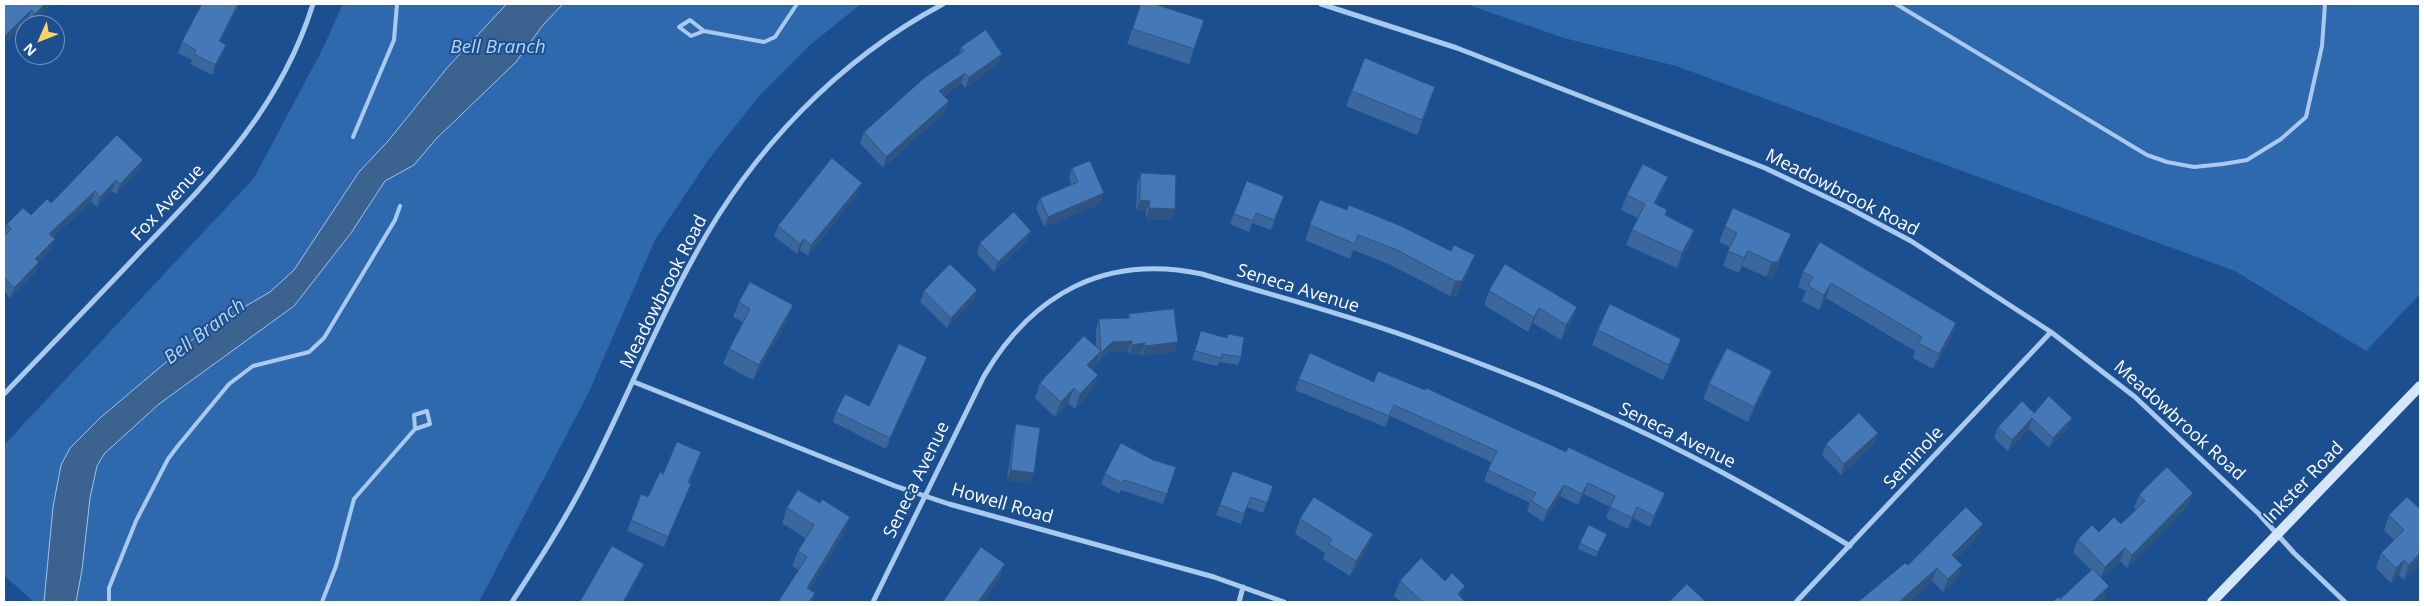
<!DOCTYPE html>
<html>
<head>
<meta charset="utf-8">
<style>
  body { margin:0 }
  #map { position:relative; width:2424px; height:606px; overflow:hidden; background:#1b4f8f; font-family:"Open Sans",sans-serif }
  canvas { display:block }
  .frame { position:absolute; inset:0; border:5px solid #fff; pointer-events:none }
  .north { position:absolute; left:15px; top:15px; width:50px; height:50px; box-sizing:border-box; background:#1b4f8f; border:1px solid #7695bc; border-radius:50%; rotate:226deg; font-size:14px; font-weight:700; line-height:20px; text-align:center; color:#fff }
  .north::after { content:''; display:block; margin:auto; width:18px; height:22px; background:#ffd166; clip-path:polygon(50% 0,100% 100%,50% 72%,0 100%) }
</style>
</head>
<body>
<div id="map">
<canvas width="2424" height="606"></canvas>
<div class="frame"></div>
<div class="north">N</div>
</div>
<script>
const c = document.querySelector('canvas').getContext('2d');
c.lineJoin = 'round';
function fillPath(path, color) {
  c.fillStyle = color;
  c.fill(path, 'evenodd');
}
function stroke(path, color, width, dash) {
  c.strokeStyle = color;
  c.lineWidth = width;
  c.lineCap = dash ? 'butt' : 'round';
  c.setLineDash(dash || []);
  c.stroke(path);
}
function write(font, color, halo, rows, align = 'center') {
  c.font = font + ' "Open Sans",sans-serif';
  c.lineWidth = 4;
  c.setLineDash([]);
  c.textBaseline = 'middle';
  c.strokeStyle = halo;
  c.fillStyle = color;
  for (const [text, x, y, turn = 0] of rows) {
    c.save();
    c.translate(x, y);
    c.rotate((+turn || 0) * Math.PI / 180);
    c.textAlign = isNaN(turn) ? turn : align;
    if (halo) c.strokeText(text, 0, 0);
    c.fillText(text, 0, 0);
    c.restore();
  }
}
const green = new Path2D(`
  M343,4H861L810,45L760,95L709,159L655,240L588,394L479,602H34L4,575V445L254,178L323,48Z
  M1466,4H2420V294L2366,351L2235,271L1676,66L1564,38Z`);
const water = new Path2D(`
  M507,4H563L543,25L516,62L436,139L414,165L385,181L351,233L294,306L159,404L104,454L97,466L90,498L82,570L76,602H44L53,507L61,465L70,448L100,418L204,330L270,292L294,270L359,172L389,140L447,68Z`);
const lane = new Path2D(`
  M1896,4L2147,155L2167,162L2194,167L2223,164L2247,160L2281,139L2306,117L2322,46L2325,4
  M704,31L690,20L679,27L691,36L704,31L764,42L775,37L797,4
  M353,137L394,40L397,4
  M109,602V588L136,521L168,459L177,447L229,384L253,366L309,352L324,338L395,220L400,206
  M322,602L336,566L354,499L415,429L430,424L427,411L414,415L415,429`);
const street = new Path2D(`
  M1321,4L1457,48L1765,168L1847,207L1911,241L2051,332L2135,397L2259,514L2294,553L2345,602
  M634,382L895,486L949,504L1214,577L1284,602
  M4,394C49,347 95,300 140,252C214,175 280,109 313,4
  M512,602C538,562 564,522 586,479C624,405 654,328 695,255C752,150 838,60 943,4
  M873,602L984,376C1033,293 1105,254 1202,274C1271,295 1342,313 1411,338C1505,372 1600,409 1689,455C1744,483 1797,514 1850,546
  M1239,602L1243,587
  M1796,602L2051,332`);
const secondary = new Path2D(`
  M2212,602L2420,386`);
const wall = new Path2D(`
  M4,4H51L31,25L27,21L4,44Z
  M240,4L220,42L226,45L222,55L212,75L190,64L192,60L178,53L182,42Z
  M1141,4L1194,49L1189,64L1127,44Z
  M961,47L998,64L965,88L961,83L944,96L949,101L945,112L883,168L860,143L864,132L959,55Z
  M1352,91L1430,102L1417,135L1346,106Z
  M143,160L139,170L116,194L112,191L97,207L91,202L53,237L51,249L38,262L35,273L10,298L4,291V236H5L4,234L7,224L31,215Z
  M1072,168L1100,204L1044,227L1036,208L1040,198L1071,185L1069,178Z
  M1141,173L1175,209L1171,220L1146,219V211H1136L1137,184Z
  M1247,181L1284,196L1271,230L1252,223L1249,232L1230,224Z
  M1662,192L1656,204L1667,210L1665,215L1694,230L1689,245L1677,268L1626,245L1632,230L1638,218L1621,210L1627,195Z
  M858,193L808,256L800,250L797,254L774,236L778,226Z
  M1320,200L1451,251L1475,255L1469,270L1456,296H1450L1391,265L1353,250L1350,259L1305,240Z
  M1725,227L1785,249L1773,277H1766L1742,266L1739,273L1723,266L1730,247L1719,242Z
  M1027,241L994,272L977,254L980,243Z
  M1803,272L1956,323L1951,338L1933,369L1913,358L1915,351L1826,298L1819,310L1802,301L1806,291L1798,287Z
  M977,290L973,301L947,328L920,302L924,291Z
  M1489,291L1577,307L1571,322L1561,340L1533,323L1528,332L1484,305Z
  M739,302L788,320L753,380L723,364L729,349L743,322L733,317Z
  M1129,314L1178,342L1174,352L1142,356L1141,354L1129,355L1128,351L1108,352L1097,364V361L1095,366L1092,370L1098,375L1092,390L1075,409L1068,403L1055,417L1035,398L1040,383L1096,347V330L1099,319L1128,318Z
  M1598,330L1681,339L1676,353L1663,380L1592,345Z
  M1201,331L1226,338L1228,334L1241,357L1238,365L1219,362L1217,366L1192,360Z
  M923,368L886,449L833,422L836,412L869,406Z
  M1299,379L1374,382L1566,452L1665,493L1661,504L1650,527L1633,518L1628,529L1606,518L1610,507L1584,494L1578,505L1560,496L1543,522L1527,511L1530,503L1484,481L1491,462L1390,416L1385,427L1295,390Z
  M1709,384L1766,386L1748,422L1703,399Z
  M2034,413L2072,418L2068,428L2049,448L2029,429L2008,451L1994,438L1998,427Z
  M1016,424L1030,483L1007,480L1013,435Z
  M1826,444H1874L1841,475L1822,455Z
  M701,452L689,483L687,494L664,547L627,531L631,520L648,497L663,474Z
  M1153,460L1176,467L1163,504L1121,490L1119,494L1101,484L1105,474Z
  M1233,471L1273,486L1263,513L1247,507L1241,524L1216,515Z
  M2193,493L2188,506L2127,568L2120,561L2102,578L2105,597L2099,602H2052L2060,599L2091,570L2073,552L2078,539L2121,524L2136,510L2134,508L2139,495Z
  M787,508L845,532L809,590L815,593L812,602H778L799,570L792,566L798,551L805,538L782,523Z
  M2420,509V561L2419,564L2404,580L2399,575L2391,583L2376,568L2381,553L2394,540L2384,530L2389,515Z
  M1300,519L1368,549L1350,576L1323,559L1325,553L1295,534Z
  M1607,534L1596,557L1578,549L1580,543Z
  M1978,537L1956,559L1962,565L1957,578L1943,592L1932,581L1909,602H1858L1908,565Z
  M1400,581L1461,598L1465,602H1401L1394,596Z`);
const shadedWall = new Path2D(`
  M45,4H51L31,25L35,14Z
  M238,4H240L215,51L219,41Z
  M31,10L27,21L4,44V37Z
  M226,45L222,55L212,75L215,65Z
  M1002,54L998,64L965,88L969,77Z
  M965,73L961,83L935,101L939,91Z
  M949,101L945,112L883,168L886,157Z
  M143,160L139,170L116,194L120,184Z
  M1668,177L1662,192L1649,218L1654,203Z
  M116,180L112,191L97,207L100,197Z
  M862,183L858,193L808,256L811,245Z
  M95,191L91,202L46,244L49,234Z
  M1104,193L1100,204L1044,227L1048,217Z
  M1140,200L1150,201L1146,211H1136Z
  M1149,208L1175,209L1171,220L1146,219Z
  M1694,230L1689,245L1677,268L1682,253Z
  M1031,231L1027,241L994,272L998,262Z
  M1791,234L1785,249L1773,277H1766L1772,262Z
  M55,239L51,249L38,262L35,273L10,298L14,288L35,259Z
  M804,239L800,250L797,254L800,244Z
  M1748,251L1742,266L1739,273L1744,258Z
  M1475,255L1469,270L1456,296H1450L1455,281Z
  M1831,283L1826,298L1819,310L1824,295Z
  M977,290L973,301L947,328L951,318Z
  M793,305L788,320L753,380L759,365Z
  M1577,307L1571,322L1561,340L1566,325Z
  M1539,308L1533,323L1528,332L1534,317Z
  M1956,323L1951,338L1933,369L1939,354Z
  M1681,339L1676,353L1663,380L1669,365Z
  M1132,341L1128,351L1108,352L1097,364L1101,353L1112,342Z
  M1178,342L1174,352L1142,356L1145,346Z
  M1145,343L1141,354L1129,355L1132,345Z
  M1101,351L1095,366L1082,380L1087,365Z
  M927,357L923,368L886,449L890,438Z
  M1772,371L1766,386L1748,422L1754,407Z
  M1098,375L1092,390L1075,409L1080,394Z
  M1074,388L1068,403L1055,417L1061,402Z
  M2032,418L2029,429L2008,451L2012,440Z
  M2072,418L2068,428L2049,448L2053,438Z
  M1878,433L1874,444L1841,475L1844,464Z
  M1011,470L1034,473L1030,483L1007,480Z
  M1588,483L1584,494L1578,505L1582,494Z
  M691,484L687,494L664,547L668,537Z
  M1564,485L1560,496L1543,522L1547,511Z
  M1665,493L1661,504L1650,527L1654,516Z
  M2193,493L2188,506L2127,568L2132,555Z
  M1637,507L1633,518L1628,529L1632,518Z
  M850,517L845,532L802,602L807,588Z
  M1983,524L1978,537L1947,568L1952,555Z
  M1373,534L1368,549L1350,576L1356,561Z
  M2125,548L2120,561L2100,580L2105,567Z
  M2420,553V561L2419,564L2404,580L2409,565Z
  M2404,560L2399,575L2391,583L2396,568Z
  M644,564L640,574L625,602H623Z
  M1005,564L999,579L983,602H978Z
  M1962,565L1957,578L1943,592L1948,579Z
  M1937,568L1932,581L1909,602H1899Z
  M1465,586L1460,601L1458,594Z
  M2109,586L2105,597L2099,602H2092Z
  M815,593L812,602H809Z`);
const building = new Path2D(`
  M4,4H45L35,14L31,10L4,37Z
  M202,4H238L219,41L226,45L215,65L194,54L196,50L182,42Z
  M1141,4H1154L1204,20L1194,49L1133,29Z
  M986,30L1002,54L969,77L965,73L939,91L949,101L886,157L864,132L924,78L964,51L961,47Z
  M1365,58L1435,87L1422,120L1352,91Z
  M117,135L143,160L120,184L116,180L100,197L95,191L49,234L55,239L35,259L39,262L14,288L4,277V236L11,229L7,224L23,208L31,215L47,199L51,203Z
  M832,158L862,183L811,245L804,239L800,244L778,226Z
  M1090,161L1104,193L1048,217L1040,198L1078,182L1072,168Z
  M1643,164L1668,177L1654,203L1667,210L1665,215L1694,230L1682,253L1632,230L1645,204L1627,195Z
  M1141,173L1176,175L1175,209L1149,208L1150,201L1140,200Z
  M1247,181L1284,196L1274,220L1256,213L1253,221L1234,214Z
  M1320,200L1347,210L1349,205L1401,226L1451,251L1454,245L1475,255L1462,281H1455L1397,250L1358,235L1355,244L1310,225Z
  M1733,208L1791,234L1778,262H1772L1748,251L1744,258L1728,251L1737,233L1725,227Z
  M1014,212L1031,231L998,262L980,243Z
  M1820,242L1956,323L1939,354L1918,343L1922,337L1831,283L1824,295L1808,286L1813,277L1803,272Z
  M950,264L977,290L951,318L924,291Z
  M1505,264L1577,307L1566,325L1539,308L1534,317L1489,291Z
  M750,282L793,305L759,365L729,349L750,309L739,302Z
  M1610,304L1681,339L1669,365L1598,330Z
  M1174,309L1178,342L1145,346V343L1132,345V341L1112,342L1101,353L1099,319L1130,318L1129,314Z
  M1201,331L1227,338L1228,334L1244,337L1241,357L1222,354L1221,358L1195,351Z
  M1084,336L1101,351L1087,365L1098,375L1080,394L1074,388L1061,402L1040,383Z
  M899,344L927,357L890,438L836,412L845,394L869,406Z
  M1727,348L1772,371L1754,407L1709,384Z
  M1310,353L1374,382L1378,371L1425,390L1426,388L1566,452L1568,447L1665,493L1654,516L1637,507L1632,518L1610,507L1615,496L1588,483L1582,494L1564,485L1547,511L1531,500L1536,493L1488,470L1497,451L1394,405L1389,416L1299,379Z
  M2049,396L2072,418L2053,438L2032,418L2012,440L1998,427L2022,401L2034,413Z
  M1859,413L1878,433L1844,464L1826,444Z
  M1016,424L1040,428L1034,473L1011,470Z
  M677,442L701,452L688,482L691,484L668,537L631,520L641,494L648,497L660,472L663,474Z
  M1121,443L1153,460L1176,467L1167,494L1124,480L1122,483L1105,474Z
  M2167,467L2193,493L2132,555L2125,548L2105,567L2078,539L2092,525L2099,532L2114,517L2121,524L2145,501L2139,495Z
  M1233,471L1273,486L1267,503L1251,497L1244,514L1220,505Z
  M798,490L820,503L822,499L850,517L807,588L815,593L809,602H778L807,557L798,551L814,525L787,508Z
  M1314,497L1373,534L1356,561L1328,544L1332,539L1300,519Z
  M2407,497L2420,509V541L2419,543L2420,544V553L2409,565L2404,560L2396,568L2381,553L2404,530L2389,515Z
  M1966,507L1983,524L1952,555L1962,565L1948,579L1937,568L1899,602H1858L1864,597L1905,563L1908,565Z
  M1589,525L1607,534L1598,552L1580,543Z
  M612,546L644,564L623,602H580Z
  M981,547L1005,564L978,602H943Z
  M1421,558L1445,581L1452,573L1465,586L1458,594L1465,602H1423L1400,581Z
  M2093,569L2109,586L2092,602H2052L2058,597L2060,599Z
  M1687,584L1706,602H1669Z`);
const streetNames = [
  ["Meadowbrook Road",1842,193,27],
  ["Fox Avenue",168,203,-47],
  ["Seneca Avenue",1298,289,17],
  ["Meadowbrook Road",664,292,-63],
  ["Meadowbrook Road",2179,421,42],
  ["Seneca Avenue",1677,436,26],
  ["Seminole",1914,458,-47],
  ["Seneca Avenue",917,480,-64],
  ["Inkster Road",2304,483,-46],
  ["Howell Road",1002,504,16]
];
const waterNames = [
  ["Bell Branch",498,48],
  ["Bell Branch",205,332,-37]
];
fillPath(green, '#2e69ad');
fillPath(water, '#3c6290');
stroke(water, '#9cc4f0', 1);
stroke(lane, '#a9c9ee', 4);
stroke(street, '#a9c9ee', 5);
stroke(secondary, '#d6e6fa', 10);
fillPath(wall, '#3a679d');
fillPath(shadedWall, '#305480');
fillPath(building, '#4478b7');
stroke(building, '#305480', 1);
write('18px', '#fff', '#1b4f8f', streetNames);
write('italic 19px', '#b5d3f5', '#1b4f8f', waterNames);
</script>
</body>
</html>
